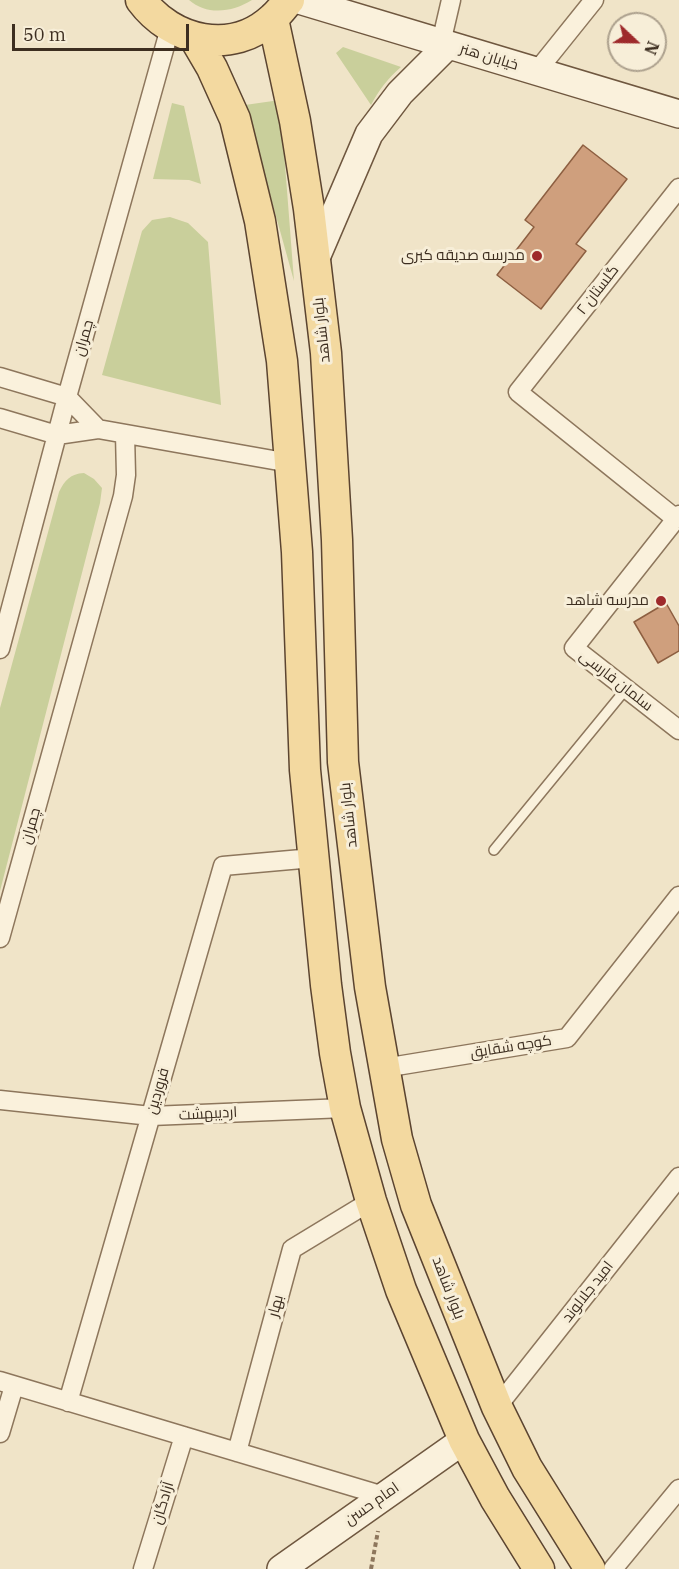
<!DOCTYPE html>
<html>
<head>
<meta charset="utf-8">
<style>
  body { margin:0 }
  #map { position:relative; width:679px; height:1569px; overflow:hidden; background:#f0e4c8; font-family:"IBM Plex Serif",serif }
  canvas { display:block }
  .north { position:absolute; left:607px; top:12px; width:60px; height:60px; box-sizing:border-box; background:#f7eed8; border:2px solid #ada18e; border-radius:50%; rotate:112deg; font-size:16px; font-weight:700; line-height:24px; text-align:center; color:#3d2e20 }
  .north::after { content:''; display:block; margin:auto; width:21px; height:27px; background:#9e2a2b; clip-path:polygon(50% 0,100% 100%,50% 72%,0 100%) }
  .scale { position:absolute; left:12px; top:24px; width:177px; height:27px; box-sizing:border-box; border:3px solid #3d2e20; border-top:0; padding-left:8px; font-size:18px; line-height:21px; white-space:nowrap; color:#3d2e20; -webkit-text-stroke:4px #f7eed8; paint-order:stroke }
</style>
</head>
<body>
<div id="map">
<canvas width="679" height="1569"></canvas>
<div class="north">N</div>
<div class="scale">50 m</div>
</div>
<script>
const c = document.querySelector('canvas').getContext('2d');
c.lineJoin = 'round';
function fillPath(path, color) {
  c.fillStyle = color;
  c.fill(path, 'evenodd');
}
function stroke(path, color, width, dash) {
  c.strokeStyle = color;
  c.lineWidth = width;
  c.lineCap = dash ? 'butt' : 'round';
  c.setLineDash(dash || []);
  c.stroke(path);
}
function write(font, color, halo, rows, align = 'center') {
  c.font = font + ' "IBM Plex Serif",Cairo,serif';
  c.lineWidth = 6;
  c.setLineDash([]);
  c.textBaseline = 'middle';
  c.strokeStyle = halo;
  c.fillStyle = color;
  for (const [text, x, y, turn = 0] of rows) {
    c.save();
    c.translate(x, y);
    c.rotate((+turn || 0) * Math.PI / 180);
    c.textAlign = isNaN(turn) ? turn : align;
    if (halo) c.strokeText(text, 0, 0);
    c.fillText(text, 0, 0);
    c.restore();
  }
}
const green = new Path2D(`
  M189,0H252C233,12 207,16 189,0Z
  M343,47L401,67C388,78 379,90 371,105L336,53Z
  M280,100L294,281L245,105Z
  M172,103L184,106L201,184L189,180L153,179Z
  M170,217L188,223L208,242L221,405L102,375L142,231L152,220Z
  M84,473L94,479L102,488L100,503L0,891V708L59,492C65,480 70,474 84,473Z`);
const building = new Path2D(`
  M583,145L627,179L576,244L586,251L541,309L497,275L534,227L525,220Z
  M666,603L679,626V651L658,663L634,622Z`);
const path = new Path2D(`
  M371,1569L378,1531`);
const lane = new Path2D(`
  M494,850L626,689`);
const street = new Path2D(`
  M441,43L451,0
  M537,71L594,0
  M0,377L67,397L98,429
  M0,418L57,435L98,429L290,463
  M679,515L574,648L679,730
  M676,519L518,392L679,188
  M0,649L67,397L170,28
  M0,938L123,496L126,475L125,434
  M384,1068L567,1038L679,896
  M0,1100L151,1116L345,1108
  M0,1381L384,1496
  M68,1402L223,866L313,858
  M497,1407L679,1177
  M0,1433L14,1386
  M237,1452L292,1249L371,1201
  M143,1569L184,1436
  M613,1569L679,1489`);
const secondary = new Path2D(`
  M299,0L679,114
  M315,260L369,134L400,93L448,45
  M281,1569L464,1440`);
const primary = new Path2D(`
  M141,0C172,42 232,56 273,18C279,13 284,6 289,0
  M273,19L295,121L309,209L326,353L337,540L343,762L370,987L397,1139L416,1205L497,1407L527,1468L590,1569
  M195,39L212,68L235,119L260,221L282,361L297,552L305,770L326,985L335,1053L345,1108L371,1201L401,1290L464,1440L495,1498L539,1569`);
const markers = [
  [537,256,6,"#9e2a2b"],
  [661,601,6,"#9e2a2b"]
];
const streetNames = [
  ["خیابان هنر",489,57,17],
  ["گلستان ۲",598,290,-52],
  ["بلوار شاهد",322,330,-96],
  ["چمران",84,338,-74],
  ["سلمان فارسی",616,681,38],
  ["بلوار شاهد",349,815,-96],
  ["چمران",31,826,-74],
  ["کوچه شقایق",511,1047,-9],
  ["فروردین",158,1091,-74],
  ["اردیبهشت",208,1114,-3],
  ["بلوار شاهد",448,1288,69],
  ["امید جلالوند",588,1292,-52],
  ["بهار",276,1306,-75],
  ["آزادگان",163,1503,-73],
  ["امام حسن",372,1504,-35]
];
const poiNames = [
  ["مدرسه صدیقه کبری",525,256],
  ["مدرسه شاهد",649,601]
];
fillPath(green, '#c9cf9b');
fillPath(building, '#cf9f7d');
stroke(building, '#8d5f41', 1.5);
stroke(lane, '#8d765c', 12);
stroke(street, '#8d765c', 21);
stroke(secondary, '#6f573f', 30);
stroke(primary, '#5b4430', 33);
stroke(path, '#8d765c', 4, [4.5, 3]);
stroke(lane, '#faf1dc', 9);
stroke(street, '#faf1dc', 18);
stroke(secondary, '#faf1dc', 27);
stroke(primary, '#f3d9a0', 30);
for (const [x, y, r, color] of markers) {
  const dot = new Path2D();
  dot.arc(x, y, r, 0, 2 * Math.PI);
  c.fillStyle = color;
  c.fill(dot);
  stroke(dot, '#f7eed8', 2);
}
write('15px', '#3d2e20', '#f7eed8', streetNames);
write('15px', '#3d2e20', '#f7eed8', poiNames, 'right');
</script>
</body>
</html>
